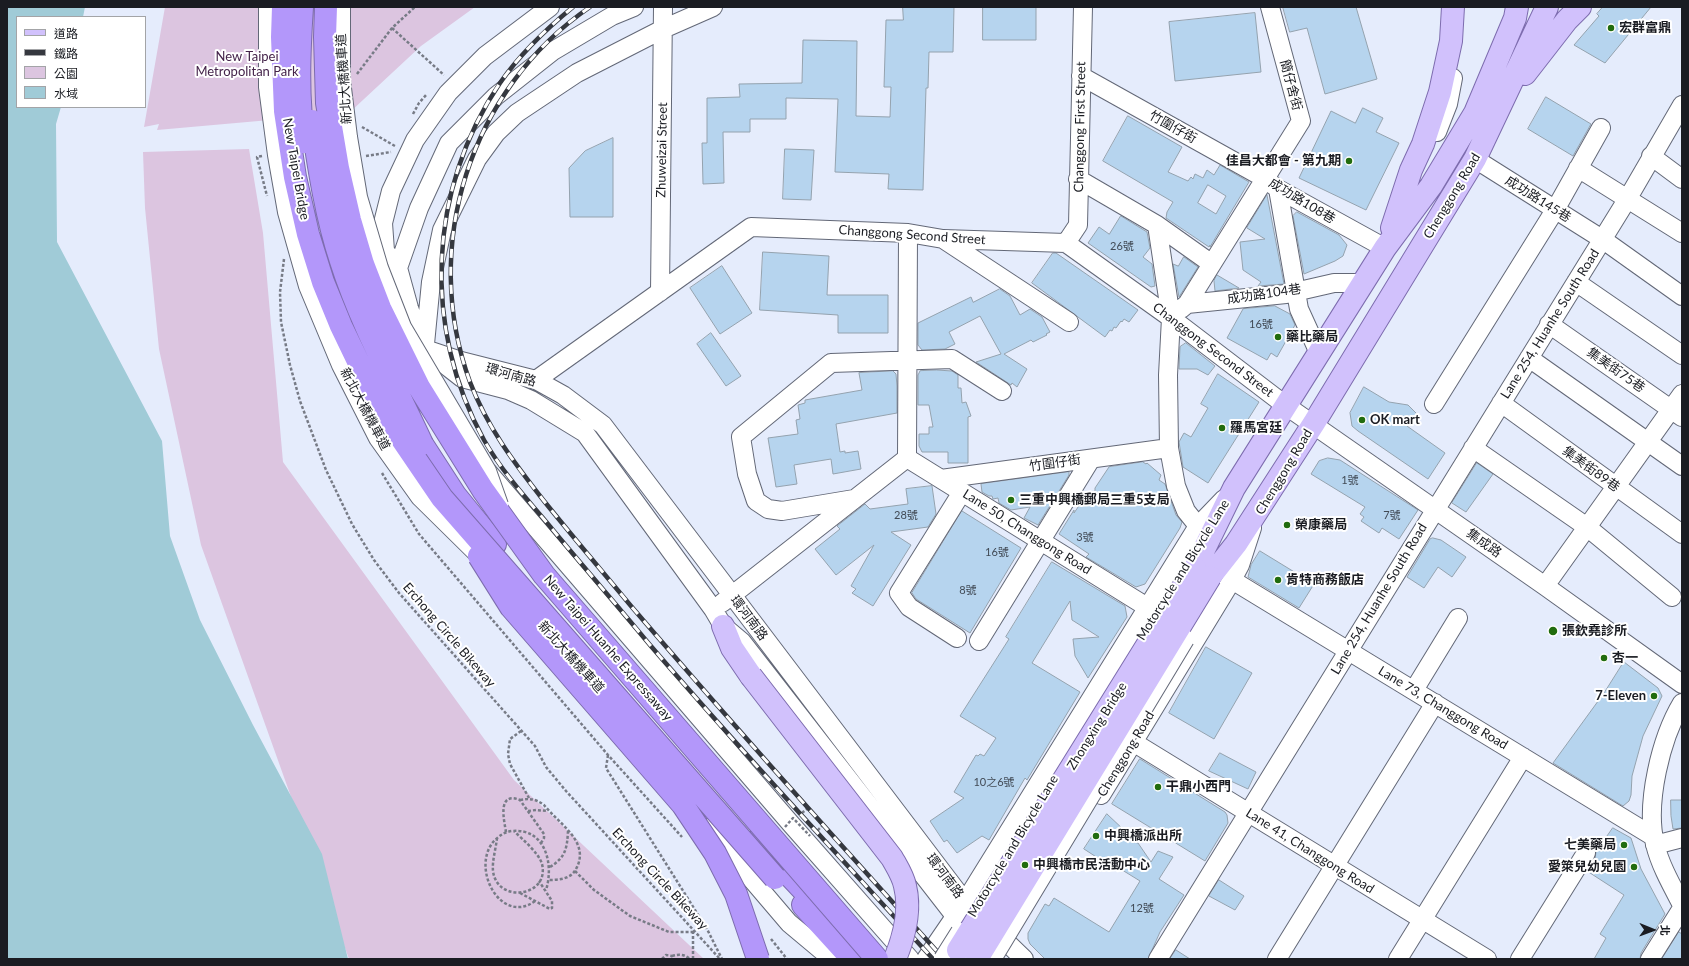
<!DOCTYPE html>
<html>
<head>
<meta charset="utf-8">
<style>
  body { margin:0 }
  #map { position:relative; width:1689px; height:966px; overflow:hidden; background:#e5ecfc; font-family:Lato,"Noto Sans TC",sans-serif }
  canvas { display:block }
  .frame { position:absolute; inset:0; border:8px solid #1a1c22; pointer-events:none }
  .legend { position:absolute; left:16px; top:16px; width:130px; height:92px; box-sizing:border-box; background:#fff; border:1px solid #a3a4a7; margin:0; padding:5px 7px; list-style:none; font-size:12px; color:#1a1c22 }
  .legend li { display:flex; align-items:center; gap:8px; height:20px }
  .legend b { width:20px; border:1px solid #a3a4a7 }
  .north { position:absolute; left:1633px; top:910px; width:40px; height:40px; -webkit-text-stroke:3px #fff; paint-order:stroke; rotate:91deg; font-size:11px; font-weight:700; line-height:16px; text-align:center; color:#1a1c22 }
  .north::after { content:''; display:block; margin:auto; width:14px; height:18px; background:#1a1c22; clip-path:polygon(50% 0,100% 100%,50% 72%,0 100%) }
</style>
</head>
<body>
<div id="map">
<canvas width="1689" height="966"></canvas>
<div class="frame"></div>
<ul class="legend">
<li><b style="height:5px;background:#d1c1fc"></b>道路</li>
<li><b style="height:5px;background:#35383f"></b>鐵路</li>
<li><b style="height:11px;background:#dcc5e0"></b>公園</li>
<li><b style="height:11px;background:#a0cbd7"></b>水域</li>
</ul>
<div class="north">北</div>
</div>
<script>
const c = document.querySelector('canvas').getContext('2d');
c.lineJoin = 'round';
function fillPath(path, color) {
  c.fillStyle = color;
  c.fill(path, 'evenodd');
}
function stroke(path, color, width, dash) {
  c.strokeStyle = color;
  c.lineWidth = width;
  c.lineCap = dash ? 'butt' : 'round';
  c.setLineDash(dash || []);
  c.stroke(path);
}
function write(font, color, halo, rows, align = 'center') {
  c.font = font + ' Lato,"Noto Sans TC",sans-serif';
  c.lineWidth = 4;
  c.setLineDash([]);
  c.textBaseline = 'middle';
  c.strokeStyle = halo;
  c.fillStyle = color;
  for (const [text, x, y, turn = 0] of rows) {
    c.save();
    c.translate(x, y);
    c.rotate((+turn || 0) * Math.PI / 180);
    c.textAlign = isNaN(turn) ? turn : align;
    if (halo) c.strokeText(text, 0, 0);
    c.fillText(text, 0, 0);
    c.restore();
  }
}
const green = new Path2D(`
  M165,7H475L421,46L349,113L157,130L159,124L144,127Z
  M249,149L263,233L283,462L514,780L704,959H349L201,545L159,349L145,208L143,152Z`);
const water = new Path2D(`
  M7,7H85L83,17H17V107H61L56,124L57,242L162,441L170,536L200,620L253,725L322,854L348,959H7Z`);
const building = new Path2D(`
  M903,7H954L953,52H929L928,88H926L923,190L888,189L889,174L835,172L838,99L786,98V119H750V132H723L724,183L703,184L702,143H707V98L740,97L739,84L802,83L803,40L857,41L856,116L890,117L891,87H884L886,20H903Z
  M983,7H1036V40H983Z
  M1283,7H1356L1377,79L1325,94L1307,28L1290,32Z
  M1603,7H1651L1605,63L1574,45L1599,16L1597,14Z
  M1255,13L1261,72L1175,81L1169,22Z
  M1546,97L1591,124L1573,156L1528,129Z
  M1363,108L1383,118L1376,132L1399,143L1366,210L1299,178L1331,111L1355,123Z
  M1128,116L1182,147L1168,172L1188,181L1191,177L1193,179L1195,174L1203,178L1207,170L1214,175L1220,165L1249,182L1210,247V245L1209,247L1166,218L1167,212L1173,202L1103,161ZM1208,185L1226,196L1216,214L1198,203Z
  M613,138V217H570L569,168L585,151Z
  M785,149L814,150L811,200L783,199Z
  M1267,195L1284,284L1258,286L1261,282L1243,270L1240,242L1265,239L1247,228Z
  M1297,212L1339,235L1347,245L1343,256L1335,261L1304,274L1293,216Z
  M1121,216L1147,232L1150,248L1143,257L1152,264L1155,286L1151,287L1088,243L1099,227L1109,234Z
  M763,252L829,256L827,295H888V333H838V315L760,310Z
  M1053,253H1056L1138,310L1129,322L1124,319L1122,322L1121,321L1116,328L1114,327L1112,331L1110,330L1105,337L1032,283Z
  M1184,257L1198,267L1179,297L1173,264L1178,266Z
  M722,266L752,313L720,334L690,288Z
  M1217,275L1239,288L1215,291L1214,281Z
  M1000,289L1010,296L1020,315L1030,309L1042,317L1050,332L1046,334L1047,335L1033,342L1031,340L1004,354L1027,369L1017,387L1012,383L1011,385L976,362L1001,354L980,316L949,332L955,344L945,349L922,350L918,345V323L971,297L973,302Z
  M1275,306L1290,314L1295,325L1277,357L1271,353L1267,360L1227,338L1243,309Z
  M711,333L741,376L726,386L697,344Z
  M1186,343L1215,366L1208,375L1197,369H1179L1180,347Z
  M937,370L952,371L958,375V388H961L962,403L966,402L971,416L968,417V463H948V452H922L919,446V434H929V427H933L929,405H918V375L920,371Z
  M893,371L896,374L897,386V413L836,424L840,452L845,451V453L858,451L861,469L833,474L831,459L794,465L797,484L776,487L768,438L798,434L796,420L800,419L798,405L805,403V400L862,390L859,373Z
  M1218,374L1259,402L1208,483L1183,467L1179,442L1184,433L1191,437L1208,408L1201,404Z
  M1364,387L1389,402L1408,405L1417,414L1407,426L1445,453L1428,479L1358,431L1352,426L1350,413Z
  M1328,458L1340,460L1418,510L1399,539L1382,528L1379,533L1361,521L1364,517L1360,514L1365,507L1311,474L1319,461Z
  M1143,462L1146,464L1147,463L1161,475L1159,480L1165,484L1176,515L1182,522L1180,528L1145,584L1136,587L1086,557L1089,554L1059,534L1074,510V513L1085,497L1095,504V488L1109,467Z
  M1477,463L1493,474L1466,512L1452,503Z
  M1069,472V475L1038,525L1024,518L1030,507L1011,510L999,503L998,498L993,499L992,496H989L982,492L981,484Z
  M932,486L936,514L928,527L891,532L911,545L873,606L852,593L856,589L851,586L874,545L836,575L815,549L840,529L837,526L865,504L870,509L908,504L906,489Z
  M962,511L1021,548L970,633L916,599L912,593Z
  M1433,538L1441,540L1466,557L1452,577L1438,567L1424,588L1407,577L1430,539Z
  M1260,551L1314,584L1299,608L1248,577L1251,565Z
  M1052,562L1125,606L1127,617L1088,678L1075,656L1073,639L1099,637L1072,620L1070,601L1032,663L1080,692L1027,780L1025,778L989,840L982,836L957,853L947,840L944,842L930,821L964,798L954,792L976,755L978,756L980,754L984,756L996,738L960,716L1009,639L1006,637Z
  M1206,647L1252,673L1214,739L1169,713Z
  M1624,662L1658,688L1662,696L1643,736L1632,776L1631,795L1629,801L1623,806L1553,763L1604,693Z
  M1220,753L1256,772L1248,789L1209,771Z
  M1140,759L1225,812L1227,815L1228,823L1205,861L1112,804Z
  M1671,800H1682V828L1673,829L1671,816Z
  M1107,814L1125,831L1119,839L1138,843L1151,862L1158,851L1173,857L1159,879L1184,895L1160,932L1148,959H1045L1030,944L1028,939V933L1045,904L1049,906L1054,898L1109,932L1140,881L1106,860L1104,862L1084,849Z
  M1613,828L1631,838L1641,869L1665,914L1641,953L1640,959H1594L1606,938L1600,934L1624,895L1587,871L1595,859L1596,852Z
  M1219,880L1244,896L1235,910L1209,896Z
  M1679,932L1682,934V959H1662Z
  M1176,950L1190,959H1170Z`);
const path = new Path2D(`
  M392,28L444,75
  M357,74L392,28L415,7
  M413,114L419,103L427,94
  M362,127L395,146
  M262,156L257,157L267,196
  M366,156L391,152
  M284,259L280,292L281,322L290,365L300,401L326,470L352,524L374,560L399,593L535,746L546,767L566,791L720,959
  M382,473L419,534L608,755L682,837
  M521,731L510,739L508,754L510,764L529,798
  M608,755L606,768L707,929L722,959
  M520,800C530,798 536,799 544,805C559,824 591,842 576,869C571,879 559,880 549,880
  M528,811L536,810L548,811
  M802,813L808,808L823,825L817,831
  M506,832C504,820 497,791 520,800L544,834V838L541,843
  M497,838C496,848 492,861 493,871C497,904 550,897 542,864C539,853 522,839 514,831
  M550,867C566,857 567,848 568,831
  M575,871L594,890L630,916L669,932H695
  M520,893L550,909L552,908V901L539,881
  M535,901C501,926 470,868 494,841C499,836 504,832 512,831C546,828 554,865 546,890
  M771,939L787,959
  M672,956C679,954 684,954 690,959
  M662,959L666,955L672,956L674,959
  M693,959V931`);
const minor = new Path2D(`
  M1081,76L1264,178L1278,189L1385,248L1392,236
  M1437,132L1448,104L1453,78
  M1651,156L1682,179
  M1475,159L1602,239L1682,296
  M1578,168L1682,233
  M1078,179L1157,225L1212,264
  M1278,189L1299,309L1319,353
  M1157,225L1171,318L1168,375L1169,448L1176,486L1186,511L1198,526
  M943,239L1069,322
  M1066,243L1078,225L1083,7
  M1576,282L1682,355
  M660,292L663,7
  M1187,304L1301,121L1270,7
  M1181,309L1187,304L1286,294L1334,283H1363
  M395,312L398,268L419,208L449,143L496,96L553,51L612,16L634,7
  M1549,324L1682,417
  M425,344L431,282L442,230L477,159L496,133L517,113L577,73L663,29L713,7
  M425,349L461,361L536,380L563,395L603,425L965,902L1024,959
  M435,357L462,378L508,390L531,400L585,433L713,609L723,626L742,642L955,916
  M1529,358L1682,466
  M431,369L409,308L398,268L385,251L383,223L391,191L415,140L448,93L485,56L550,7
  M536,380L751,227L908,233L943,239L1066,243L1171,318L1285,405L1545,586L1682,684
  M1501,403L1682,534
  M1434,404L1555,210L1601,128
  M1473,448L1587,527L1672,597
  M907,458L1147,607
  M907,458L908,233
  M488,472L791,824L910,959
  M941,479L1169,448
  M854,499L782,511L768,509L756,501L747,474L741,437L831,363L952,359L1002,391
  M1232,580L1654,837
  M1545,586L1682,394
  M722,603L907,458
  M957,638L909,607L899,593L962,492
  M979,641L1091,459
  M1414,690L1458,618
  M1682,703C1661,738 1645,803 1655,844C1660,865 1672,886 1682,905
  M1133,742L1487,959
  M1101,795L1232,580L1240,565L1252,528
  M708,828L789,923L832,959
  M1655,845L1682,838
  M926,959L965,902L1198,526L1224,499
  M1158,959L1628,198L1682,105
  M1277,959L1435,703
  M1398,959L1523,757
  M1520,959L1586,853
  M1650,959L1682,908`);
const major = new Path2D(`
  M1525,74L1567,20L1580,7
  M1392,228L1411,170L1423,144L1440,92L1451,41L1453,7
  M1195,568L1234,488L1385,248L1431,186L1475,113L1515,18L1517,7
  M1210,577L1236,544L1314,423L1475,159L1547,7
  M723,626L732,648L751,676`);
const highway = new Path2D(`
  M422,444L455,495L495,544
  M757,841L824,912
  M803,905L852,959`);
const rail = new Path2D(`
  M573,7C545,30 520,54 500,83C428,189 422,328 484,440C501,470 525,497 548,524C581,564 616,604 650,645C742,752 838,855 933,959
  M590,7C470,89 420,246 470,382C487,427 515,464 544,501C573,537 602,571 631,606C733,725 838,842 944,959`);
const pathBridge = new Path2D(`
  M785,827L793,818L810,836`);
const minorBridge = new Path2D(`
  M268,7V87L277,155L287,212L308,286L341,365L378,438L420,497L486,562
  M341,7V80L348,137L358,197L379,268L402,327L487,471L499,505
  M943,959L960,932
  M992,959L1185,639`);
const majorBridge = new Path2D(`
  M751,676L892,858C897,867 903,876 905,886C911,910 904,937 895,959
  M958,950L1195,568
  M977,959L1210,577`);
const highwayBridge = new Path2D(`
  M283,7L282,37L285,111L295,177L308,234L323,282L341,326L380,407L442,498L775,878
  M302,7C299,52 297,98 304,142
  M326,7L325,37L327,103L338,168L350,220L363,264L380,308L419,387L483,490L544,575L877,959
  M312,121C319,168 326,216 341,261C361,324 394,383 422,444
  M479,556L511,607L683,805L715,853L736,894L758,959`);
const markers = [
  [1611,28,4,"#216c0e"],
  [1349,161,4,"#216c0e"],
  [1278,337,4,"#216c0e"],
  [1362,420,4,"#216c0e"],
  [1222,428,4,"#216c0e"],
  [1011,500,4,"#216c0e"],
  [1287,525,4,"#216c0e"],
  [1278,580,4,"#216c0e"],
  [1553,631,5,"#216c0e"],
  [1604,658,4,"#216c0e"],
  [1654,696,4,"#216c0e"],
  [1158,787,4,"#216c0e"],
  [1096,836,4,"#216c0e"],
  [1624,845,4,"#216c0e"],
  [1025,865,4,"#216c0e"],
  [1634,867,4,"#216c0e"]
];
const numberNames = [
  ["26號",1122,246],
  ["16號",1261,324],
  ["1號",1350,480],
  ["28號",906,515],
  ["7號",1392,515],
  ["3號",1085,537],
  ["16號",997,552],
  ["8號",968,590],
  ["10之6號",994,782],
  ["12號",1142,908]
];
const poiNames = [
  ["宏群富鼎",1619,28],
  ["佳昌大都會 - 第九期",1341,161,"right"],
  ["藥比藥局",1286,337],
  ["OK mart",1370,420],
  ["羅馬宮廷",1230,428],
  ["三重中興橋郵局三重5支局",1019,500],
  ["榮康藥局",1295,525],
  ["肯特商務飯店",1286,580],
  ["張欽堯診所",1562,631],
  ["杏一",1612,658],
  ["7-Eleven",1646,696,"right"],
  ["干鼎小西門",1166,787],
  ["中興橋派出所",1104,836],
  ["七美藥局",1616,845,"right"],
  ["中興橋市民活動中心",1033,865],
  ["愛箂兒幼兒園",1626,867,"right"]
];
const parkNames = [
  ["New Taipei",247,57],
  ["Metropolitan Park",247,72]
];
const streetNames = [
  ["新北大橋機車道",344,79,-94],
  ["簡仔舍街",1291,85,75],
  ["Changgong First Street",1080,127,-89],
  ["竹圍仔街",1173,127,29],
  ["Zhuweizai Street",662,150,-89],
  ["New Taipei Bridge",296,169,80],
  ["Chenggong Road",1452,196,-59],
  ["成功路145巷",1538,199,32],
  ["成功路108巷",1302,201,31],
  ["Changgong Second Street",912,235,4],
  ["成功路104巷",1264,294,-8],
  ["Lane 254, Huanhe South Road",1550,324,-58],
  ["Changgong Second Street",1213,350,37],
  ["集美街75巷",1616,370,35],
  ["環河南路",511,375,16],
  ["新北大橋機車道",365,409,62],
  ["竹圍仔街",1055,463,-8],
  ["集美街89巷",1591,469,36],
  ["Chenggong Road",1284,472,-59],
  ["Lane 50, Changgong Road",1027,532,32],
  ["集成路",1484,543,35],
  ["Motorcycle and Bicycle Lane",1183,570,-58],
  ["Lane 254, Huanhe South Road",1379,599,-59],
  ["環河南路",749,618,53],
  ["Erchong Circle Bikeway",449,635,49],
  ["New Taipei Huanhe Expressaway",608,648,49],
  ["新北大橋機車道",571,657,48],
  ["Lane 73, Changgong Road",1443,708,31],
  ["Zhongxing Bridge",1097,726,-58],
  ["Chenggong Road",1126,754,-59],
  ["Motorcycle and Bicycle Lane",1013,846,-59],
  ["Lane 41, Changgong Road",1310,851,32],
  ["環河南路",945,876,53],
  ["Erchong Circle Bikeway",660,879,47]
];
fillPath(green, '#dcc5e0');
fillPath(water, '#a0cbd7');
fillPath(building, '#b6d4ee');
stroke(building, '#94a2ae', 1);
stroke(minor, '#636877', 20);
stroke(major, '#7d6cae', 24);
stroke(highway, '#7d6cae', 24);
stroke(path, '#777b86', 2.5, [3, 2]);
stroke(minor, '#fff', 18);
stroke(major, '#d1c1fc', 22);
stroke(highway, '#b397fa', 22);
stroke(rail, '#35383f', 4.5);
stroke(rail, '#fff', 3, [9]);
stroke(minorBridge, '#636877', 20, []);
stroke(majorBridge, '#7d6cae', 24, []);
stroke(highwayBridge, '#7d6cae', 24, []);
stroke(pathBridge, '#777b86', 2.5, [3, 2]);
stroke(minorBridge, '#fff', 18);
stroke(majorBridge, '#d1c1fc', 22);
stroke(highwayBridge, '#b397fa', 22);
for (const [x, y, r, color] of markers) {
  const dot = new Path2D();
  dot.arc(x, y, r, 0, 2 * Math.PI);
  c.fillStyle = color;
  c.fill(dot);
  stroke(dot, '#fff', 1.5);
}
write('11px', '#414a55', null, numberNames);
write('bold 13px', '#1a1c22', '#fff', poiNames, 'left');
write('13px', '#44234a', '#fff', parkNames);
write('13px', '#1a1c22', '#fff', streetNames);
</script>
</body>
</html>
